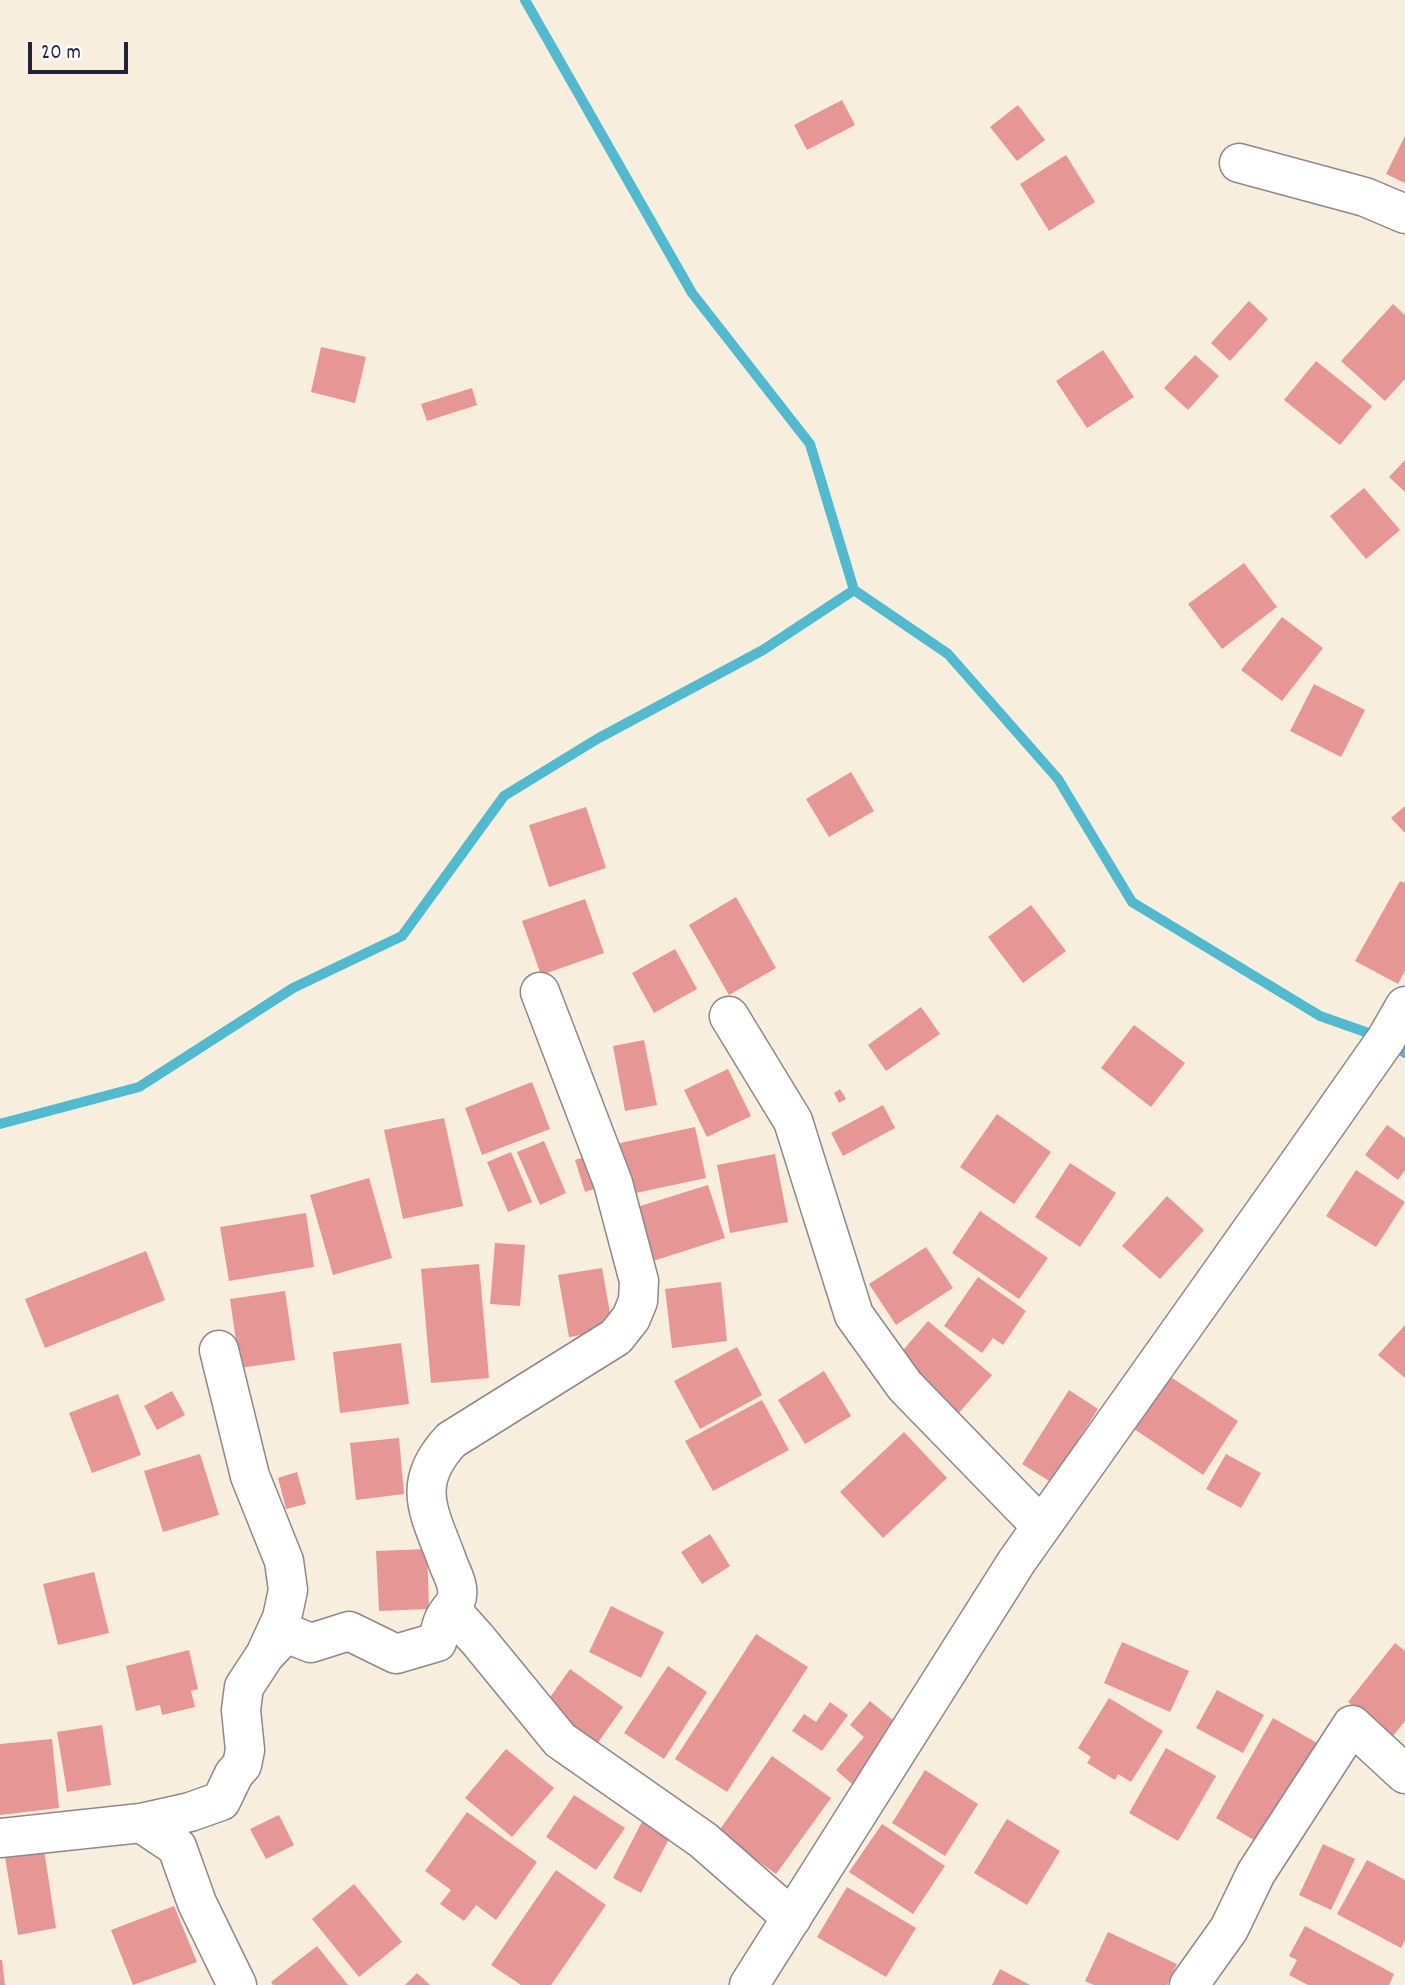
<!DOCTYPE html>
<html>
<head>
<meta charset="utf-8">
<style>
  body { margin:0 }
  #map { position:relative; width:1405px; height:1985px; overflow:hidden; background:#f8eede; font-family:Dekko,sans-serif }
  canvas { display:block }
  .scale { position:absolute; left:28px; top:42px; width:100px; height:32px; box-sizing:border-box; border:4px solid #22223b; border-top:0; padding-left:9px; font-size:21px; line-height:24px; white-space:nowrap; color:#22223b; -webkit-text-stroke:5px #fff; paint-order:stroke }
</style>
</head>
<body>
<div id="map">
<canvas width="1405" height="1985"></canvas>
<div class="scale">20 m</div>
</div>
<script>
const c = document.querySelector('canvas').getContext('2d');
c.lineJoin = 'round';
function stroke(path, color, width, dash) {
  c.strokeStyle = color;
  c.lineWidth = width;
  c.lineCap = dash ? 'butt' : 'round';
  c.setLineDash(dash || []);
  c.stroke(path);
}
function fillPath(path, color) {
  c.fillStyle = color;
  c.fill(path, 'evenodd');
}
const stream = new Path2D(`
  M525,0L692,293L810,444L854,590L948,654L1058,779L1132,902L1320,1016L1377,1036
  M1390,1043L1405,1053
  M0,1124L139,1087L293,988L402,936L504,796L597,739L763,650L854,590`);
const building = new Path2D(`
  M842,100L855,125L807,150L794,125Z
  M1018,105L1045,140L1017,161L990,127Z
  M1405,136V183L1386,174Z
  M1066,155L1095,202L1049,231L1020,184Z
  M1249,301L1268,319L1230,361L1211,343Z
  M1393,304L1405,315V379L1385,401L1341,361Z
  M321,347L366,357L355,403L311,392Z
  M1103,350L1134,397L1087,428L1056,381Z
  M1195,355L1219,376L1188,410L1164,388Z
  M1316,361L1372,406L1340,445L1284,400Z
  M472,388L477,405L427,421L421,404Z
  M1405,460V492L1389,477Z
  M1364,488L1400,530L1366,559L1330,516Z
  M1244,563L1277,607L1222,649L1188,604Z
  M1282,617L1323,648L1282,701L1241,670Z
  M1314,684L1365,710L1341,757L1290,731Z
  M851,772L874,811L829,837L806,799Z
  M1405,806V833L1391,818Z
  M586,807L606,868L549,887L529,825Z
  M1400,881L1405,883V971L1398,984L1355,961Z
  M736,897L776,968L729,995L689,925Z
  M585,899L604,953L541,975L522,921Z
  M1031,905L1066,951L1023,983L988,937Z
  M675,949L697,989L654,1013L632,973Z
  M921,1007L940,1034L886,1071L868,1045Z
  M1134,1025L1185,1063L1151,1107L1101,1068Z
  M644,1040L657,1105L625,1111L613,1046Z
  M728,1069L751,1116L707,1137L684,1090Z
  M532,1082L550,1129L482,1155L465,1108Z
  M840,1089L846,1099L839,1103L834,1093Z
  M883,1105L895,1128L843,1156L831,1133Z
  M997,1114L1051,1152L1014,1204L960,1167Z
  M444,1118L463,1206L403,1219L384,1130Z
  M1387,1125L1405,1138V1170L1398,1180L1365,1155Z
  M695,1127L706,1178L631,1194L620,1143Z
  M544,1141L566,1193L540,1205L517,1152Z
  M511,1152L532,1202L508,1212L487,1162Z
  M594,1154L605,1185L585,1192L575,1160Z
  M775,1154L788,1222L730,1233L717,1165Z
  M1070,1163L1116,1193L1080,1247L1035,1217Z
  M1356,1170L1405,1202L1376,1247L1326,1216Z
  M369,1178L392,1258L333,1275L310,1195Z
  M708,1185L725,1238L653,1261L637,1207Z
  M1167,1196L1204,1230L1160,1279L1122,1246Z
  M980,1211L1048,1258L1019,1299L952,1253Z
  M306,1213L314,1267L229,1281L220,1227Z
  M495,1243L525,1245L520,1306L490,1304Z
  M926,1247L953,1288L896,1325L869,1284Z
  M146,1251L165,1300L45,1348L25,1299Z
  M479,1264L489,1378L431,1383L421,1269Z
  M602,1268L613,1330L569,1337L558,1275Z
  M978,1277L1026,1311L1003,1345L993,1338L982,1353L944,1326Z
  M721,1282L727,1341L672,1348L665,1289Z
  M285,1291L295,1360L240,1368L230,1299Z
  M928,1321L992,1375L957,1415L894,1361Z
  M1405,1325V1378L1378,1355Z
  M401,1343L409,1404L340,1413L333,1352Z
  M737,1347L762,1395L700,1429L674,1381Z
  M824,1371L851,1416L805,1444L778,1400Z
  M1169,1376L1238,1421L1203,1475L1134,1429Z
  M1069,1390L1098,1409L1051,1482L1022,1464Z
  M172,1391L185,1415L157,1430L144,1406Z
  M118,1394L141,1455L92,1473L69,1413Z
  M762,1400L789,1450L713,1491L685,1441Z
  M904,1432L947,1478L883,1538L840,1492Z
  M399,1438L404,1494L356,1500L350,1443Z
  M200,1454L219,1515L163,1532L144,1471Z
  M1226,1454L1261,1473L1241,1508L1206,1489Z
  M297,1472L306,1504L286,1509L278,1478Z
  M710,1534L730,1566L702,1584L681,1552Z
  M427,1549L429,1609L379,1611L376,1551Z
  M94,1572L109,1633L58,1645L43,1584Z
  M611,1606L664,1632L641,1678L589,1652Z
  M756,1634L808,1667L727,1792L675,1759Z
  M1122,1642L1189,1671L1170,1712L1104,1683Z
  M1395,1643L1405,1651V1721L1392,1737L1348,1702Z
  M189,1650L198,1689L191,1691L195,1707L162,1715L160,1705L136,1711L126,1666Z
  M668,1666L707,1692L664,1759L624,1733Z
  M570,1669L623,1707L597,1744L544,1706Z
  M1217,1690L1264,1715L1243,1753L1196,1728Z
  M1109,1698L1163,1731L1131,1782L1118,1774L1115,1780L1087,1763L1091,1757L1078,1748Z
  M870,1701L900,1726L852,1784L836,1770L864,1737L850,1725Z
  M830,1702L848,1715L822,1751L792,1731L804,1714L816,1722Z
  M1273,1718L1324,1747L1266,1847L1216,1818Z
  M102,1725L111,1785L67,1792L57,1732Z
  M52,1739L59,1808L0,1815V1744Z
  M1166,1748L1216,1776L1178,1841L1129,1813Z
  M506,1749L554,1788L512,1837L465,1798Z
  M772,1756L831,1798L776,1874L718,1832Z
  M925,1770L978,1804L945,1856L892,1823Z
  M574,1795L625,1828L596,1870L546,1837Z
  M467,1812L537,1862L496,1920L476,1905L464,1921L440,1904L451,1890L425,1871Z
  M647,1812L675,1827L641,1893L613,1878Z
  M279,1815L294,1845L266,1859L250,1829Z
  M1007,1819L1060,1851L1027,1905L974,1873Z
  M882,1824L945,1866L913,1914L849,1872Z
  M1323,1844L1355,1859L1331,1910L1299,1895Z
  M44,1850L56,1928L18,1935L5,1857Z
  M1367,1860L1405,1880V1940L1401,1948L1337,1914Z
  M556,1870L606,1905L551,1985H521L491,1965Z
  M354,1884L402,1942L359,1977L312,1919Z
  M847,1887L916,1928L886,1977L817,1937Z
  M174,1906L197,1962L133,1985L111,1930Z
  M1305,1926L1394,1974L1389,1985H1308L1289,1975L1297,1960L1289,1956Z
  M1108,1932L1177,1964L1167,1985H1094L1085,1981Z
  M317,1946L348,1985H273L271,1982Z
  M0,1960H2L5,1985H0Z
  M1000,1969L1030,1985H992Z
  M417,1973L430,1985H405Z`);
const minor = new Path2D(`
  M1239,163L1365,197L1405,214
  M729,1016L793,1121L854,1315L905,1386L1041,1526
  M219,1350L250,1476L284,1561L288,1590L282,1618L266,1653
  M452,1611L478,1640L560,1740L703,1840L792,1918
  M141,1823L190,1812L221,1801L234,1774L242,1765L245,1750L241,1710L244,1687L265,1655L286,1633L311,1643L349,1631L396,1654L437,1642C440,1634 441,1623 445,1617C451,1607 459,1603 457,1588C456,1580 451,1571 448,1563C430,1513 409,1485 451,1440L616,1337L631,1318L638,1301L639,1281L613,1183L540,992
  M0,1838L141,1823L177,1847L197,1903L237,1985
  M749,1985L1017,1561L1292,1173L1386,1039L1405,1006
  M1189,1985L1229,1929L1256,1873L1352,1725L1405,1774`);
stroke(stream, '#52bacf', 10);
fillPath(building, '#e69695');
stroke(minor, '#8d888c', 41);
stroke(minor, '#fff', 38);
</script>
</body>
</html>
